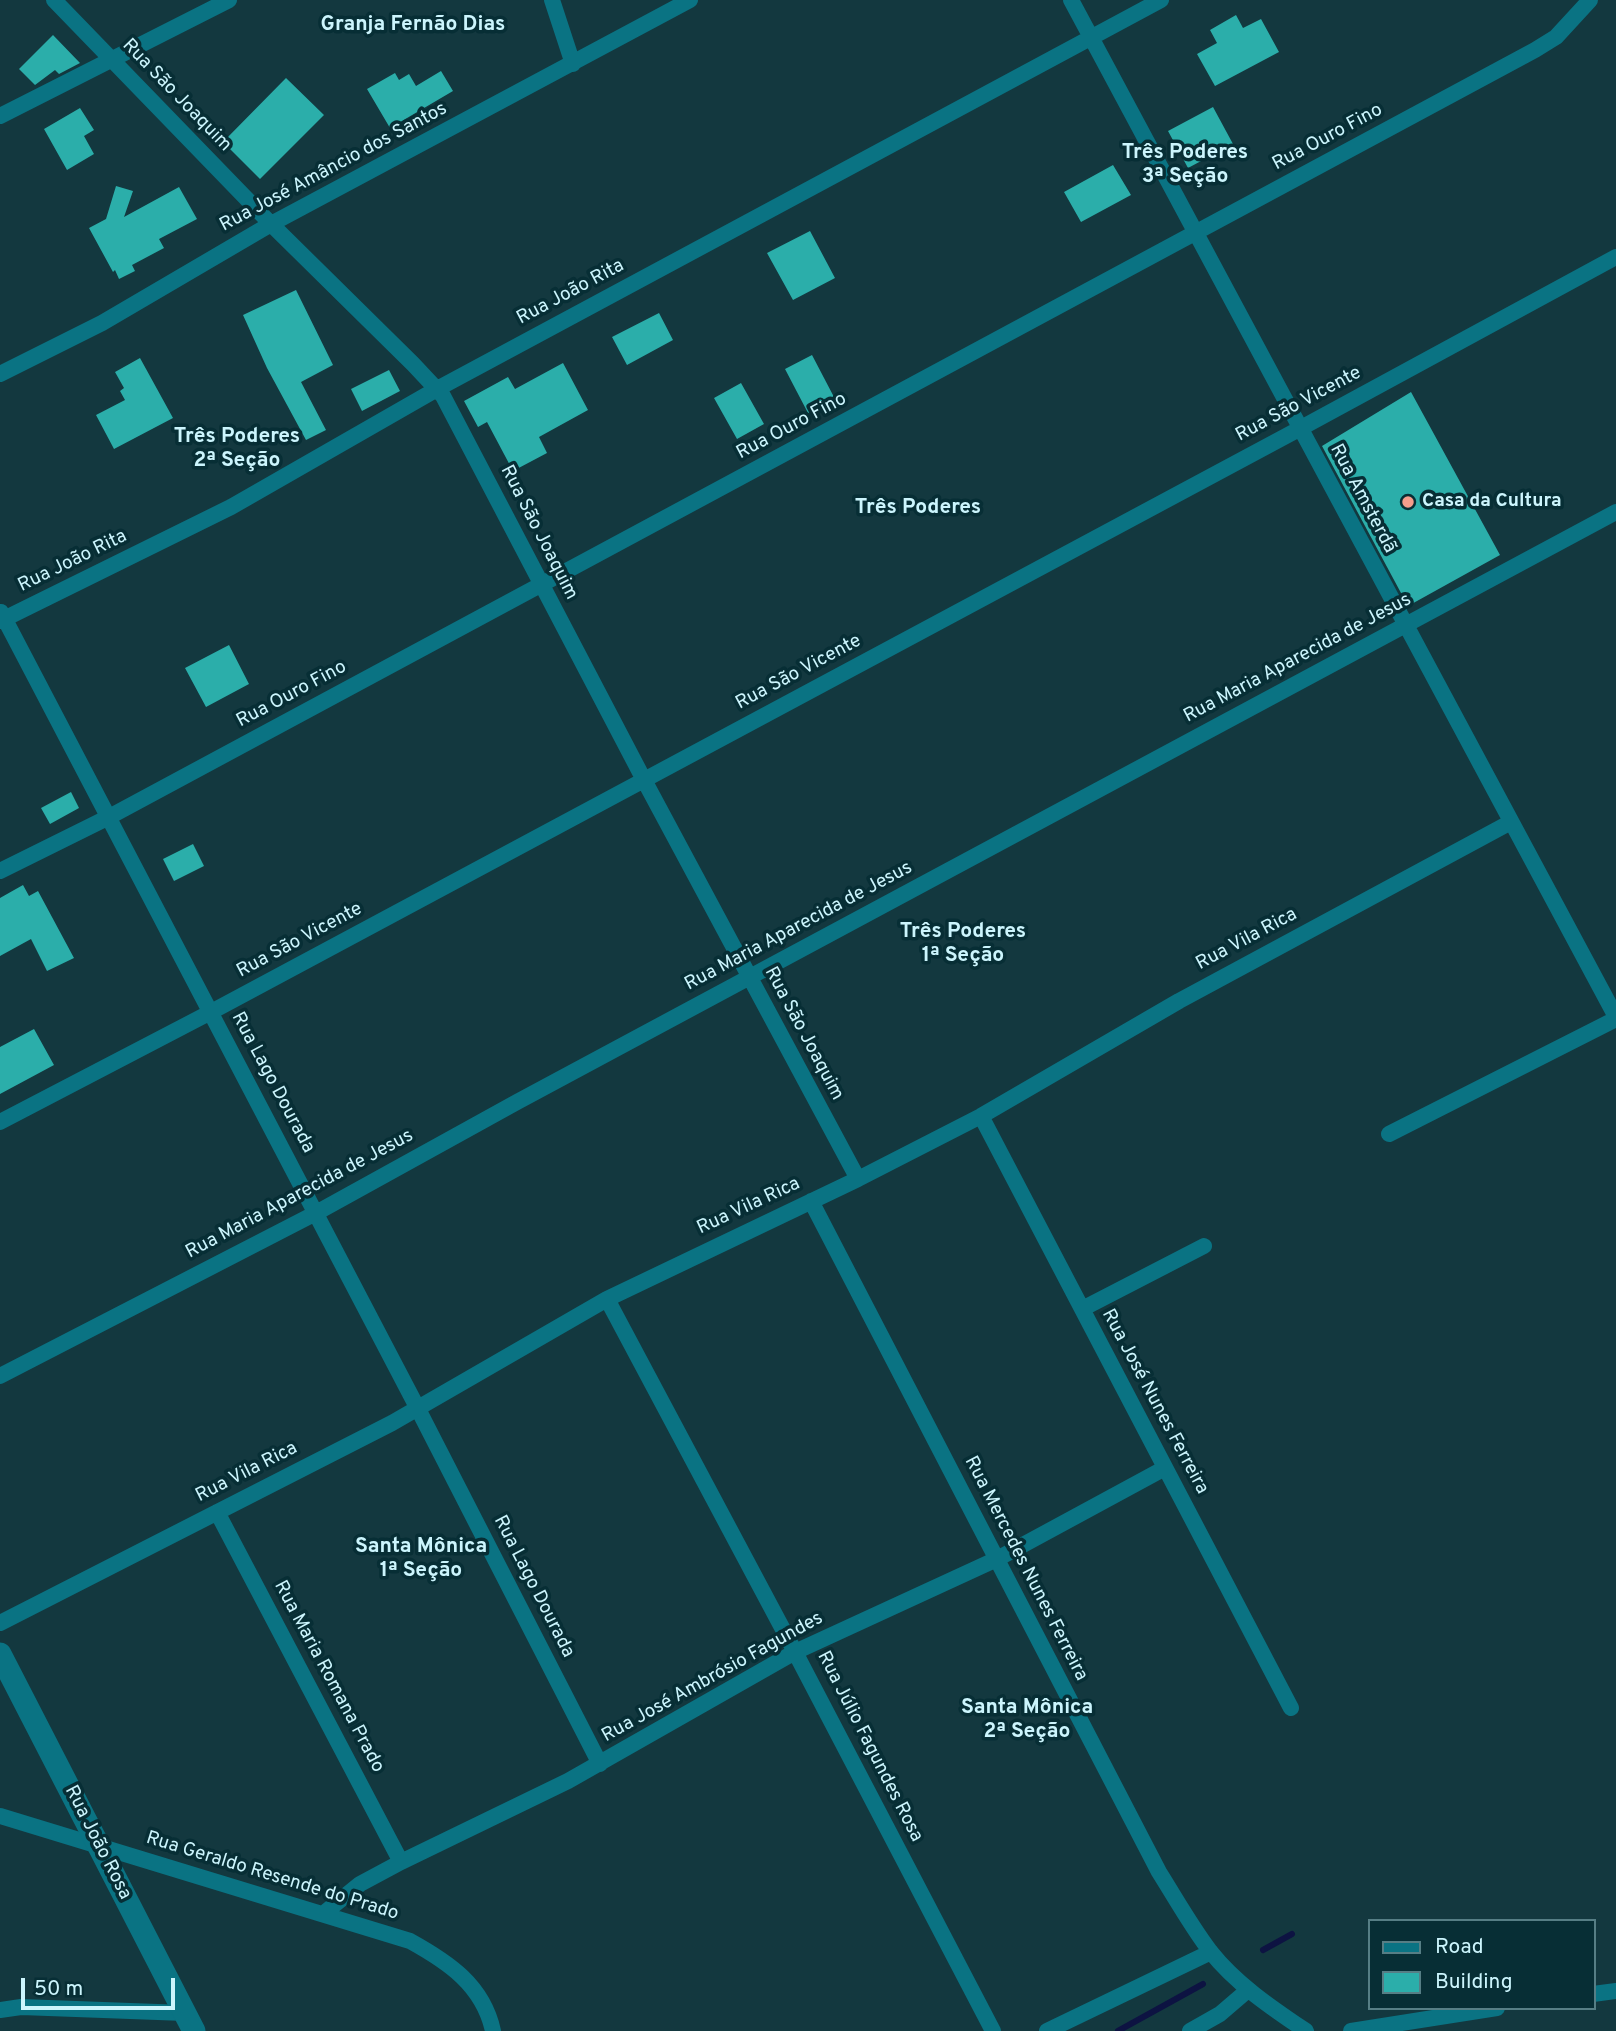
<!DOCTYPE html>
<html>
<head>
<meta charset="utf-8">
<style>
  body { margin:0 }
  #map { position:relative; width:1616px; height:2031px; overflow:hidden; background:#13383f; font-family:Overpass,sans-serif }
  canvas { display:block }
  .legend { position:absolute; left:1368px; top:1919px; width:228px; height:91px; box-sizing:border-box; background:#072e35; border:2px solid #567e85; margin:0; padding:9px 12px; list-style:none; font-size:21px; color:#ccf5fd }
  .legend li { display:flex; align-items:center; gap:14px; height:35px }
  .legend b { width:35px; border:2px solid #567e85 }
  .scale { position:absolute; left:21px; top:1978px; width:154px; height:32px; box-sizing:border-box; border:4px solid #ccf5fd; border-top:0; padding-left:9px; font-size:21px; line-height:24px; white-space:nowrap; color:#ccf5fd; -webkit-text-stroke:5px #072e35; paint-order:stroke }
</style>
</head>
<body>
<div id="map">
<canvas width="1616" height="2031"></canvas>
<ul class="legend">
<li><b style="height:9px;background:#0a7383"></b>Road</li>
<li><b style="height:19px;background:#2baeaa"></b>Building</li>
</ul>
<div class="scale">50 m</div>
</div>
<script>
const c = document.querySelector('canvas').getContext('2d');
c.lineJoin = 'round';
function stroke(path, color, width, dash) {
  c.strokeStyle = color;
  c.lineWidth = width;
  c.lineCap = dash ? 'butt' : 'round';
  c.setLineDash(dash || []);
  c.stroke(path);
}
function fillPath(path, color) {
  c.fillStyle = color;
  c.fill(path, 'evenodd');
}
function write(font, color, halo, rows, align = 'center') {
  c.font = font + ' Overpass,sans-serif';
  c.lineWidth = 7;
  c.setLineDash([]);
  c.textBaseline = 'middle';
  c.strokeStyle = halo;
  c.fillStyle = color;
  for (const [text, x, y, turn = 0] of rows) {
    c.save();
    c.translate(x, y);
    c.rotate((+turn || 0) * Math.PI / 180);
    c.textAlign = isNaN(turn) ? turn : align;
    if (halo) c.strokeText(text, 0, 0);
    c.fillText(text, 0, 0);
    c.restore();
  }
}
const stream = new Path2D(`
  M1263,1950L1292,1934
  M1118,2031L1203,1984`);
const building = new Path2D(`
  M1236,15L1243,28L1261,19L1279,52L1215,86L1197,54L1217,43L1210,30Z
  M53,35L80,63L59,74L55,70L35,85L19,69Z
  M441,71L453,91L390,128L367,89L395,73L399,80L409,74L416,86Z
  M286,78L324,115L260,179L223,142Z
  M1213,107L1233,144L1188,168L1168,131Z
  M80,108L94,130L84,136L94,154L67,170L44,129Z
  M1113,165L1131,195L1081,222L1064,192Z
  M116,186L133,191L124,217L179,187L197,219L159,239L164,248L132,265L135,271L119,279L115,270L113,272L89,228L106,219Z
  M810,231L835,278L793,300L767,253Z
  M296,290L333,365L301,382L326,430L306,440L267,368L243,315Z
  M659,313L673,340L627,365L612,337Z
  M812,355L835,399L808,413L785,369Z
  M140,358L173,418L114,449L96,415L125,400L120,391L124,388L115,372Z
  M563,363L588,410L539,437L547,453L513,471L487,422L478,427L464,401L508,377L515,389Z
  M389,370L400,391L362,411L351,389Z
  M741,383L764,424L737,439L714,398Z
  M1411,392L1500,555L1408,606L1322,446Z
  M229,645L249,684L206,707L185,668Z
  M71,792L79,808L50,824L41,808Z
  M193,844L204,866L174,881L163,859Z
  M23,885L29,896L38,891L74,958L47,971L31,939L0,956V898Z
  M34,1029L54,1065L0,1094V1047Z`);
const street = new Path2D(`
  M54,0L271,224L413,364L443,396L644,780L858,1179
  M552,0L573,64
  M1071,0L1616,1017
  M0,116L229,0
  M0,374L102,323L271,224L690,0
  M1,612L418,1409L600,1764
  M0,621L231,507L437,389L1161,0
  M0,871L109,817L1535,50L1556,37L1590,0
  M981,1116L1291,1708
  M0,1122L211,1012L1301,428L1616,257
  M1389,1134L1616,1019
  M811,1201L1159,1872C1176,1899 1191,1926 1210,1951C1236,1984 1272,2008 1306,2031
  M607,1299L795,1652L993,2031
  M1082,1309L1204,1246
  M0,1376L316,1213L517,1102L1616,512
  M217,1512L401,1862
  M0,1623L392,1423L607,1299L858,1179L981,1116L1179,1001L1511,822
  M0,1816L410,1941C448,1962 483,1985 493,2031
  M323,1914L360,1884L401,1862L568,1781L795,1652L997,1559L1165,1468
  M1593,1994L1616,1991
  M0,2010L21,2007L185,2013
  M1047,2031L1211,1952
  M1190,2031L1220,2014L1248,1990
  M1351,2031L1497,2008`);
const secondary = new Path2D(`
  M0,1654L194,2031`);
const markers = [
  [1408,502,7,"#f49d8c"]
];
const streetNames = [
  ["Rua São Joaquim",176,96,46],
  ["Rua Ouro Fino",1328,138,-28],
  ["Rua José Amâncio dos Santos",334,168,-28],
  ["Rua João Rita",571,293,-28],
  ["Rua São Vicente",1299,405,-28],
  ["Rua Ouro Fino",792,427,-28],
  ["Rua Amsterdã",1362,499,62],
  ["Rua São Joaquim",538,533,63],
  ["Rua João Rita",73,562,-26],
  ["Rua Maria Aparecida de Jesus",1298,659,-28],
  ["Rua São Vicente",799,673,-28],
  ["Rua Ouro Fino",292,695,-28],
  ["Rua Maria Aparecida de Jesus",799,927,-28],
  ["Rua Vila Rica",1247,940,-28],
  ["Rua São Vicente",300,941,-28],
  ["Rua São Joaquim",803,1034,62],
  ["Rua Lago Dourada",272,1083,62],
  ["Rua Maria Aparecida de Jesus",300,1195,-28],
  ["Rua Vila Rica",749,1207,-25],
  ["Rua José Nunes Ferreira",1154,1402,62],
  ["Rua Vila Rica",247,1473,-27],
  ["Rua Mercedes Nunes Ferreira",1025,1569,63],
  ["Rua Lago Dourada",533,1587,63],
  ["Rua Maria Romana Prado",328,1677,62],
  ["Rua José Ambrósio Fagundes",713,1678,-29],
  ["Rua Júlio Fagundes Rosa",869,1747,63],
  ["Rua João Rosa",97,1843,63],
  ["Rua Geraldo Resende do Prado",272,1877,17]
];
const poiNames = [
  ["Casa da Cultura",1422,502]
];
const neighbourhoodNames = [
  ["Granja Fernão Dias",413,26],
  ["Três Poderes",1185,154],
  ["3ª Seção",1185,178],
  ["Três Poderes",237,438],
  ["2ª Seção",237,462],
  ["Três Poderes",918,509],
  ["Três Poderes",963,933],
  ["1ª Seção",963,957],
  ["Santa Mônica",421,1548],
  ["1ª Seção",421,1572],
  ["Santa Mônica",1027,1709],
  ["2ª Seção",1027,1733]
];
stroke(stream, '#0d1342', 6);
fillPath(building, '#2baeaa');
stroke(street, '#0a7383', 16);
stroke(secondary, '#0a7383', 23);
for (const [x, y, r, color] of markers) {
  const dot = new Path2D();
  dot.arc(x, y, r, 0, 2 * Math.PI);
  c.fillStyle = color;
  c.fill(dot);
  stroke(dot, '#072e35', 2.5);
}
write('19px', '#ccf5fd', '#072e35', streetNames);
write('bold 19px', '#ccf5fd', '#072e35', poiNames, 'left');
write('bold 21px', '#ccf5fd', '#072e35', neighbourhoodNames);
</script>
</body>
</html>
